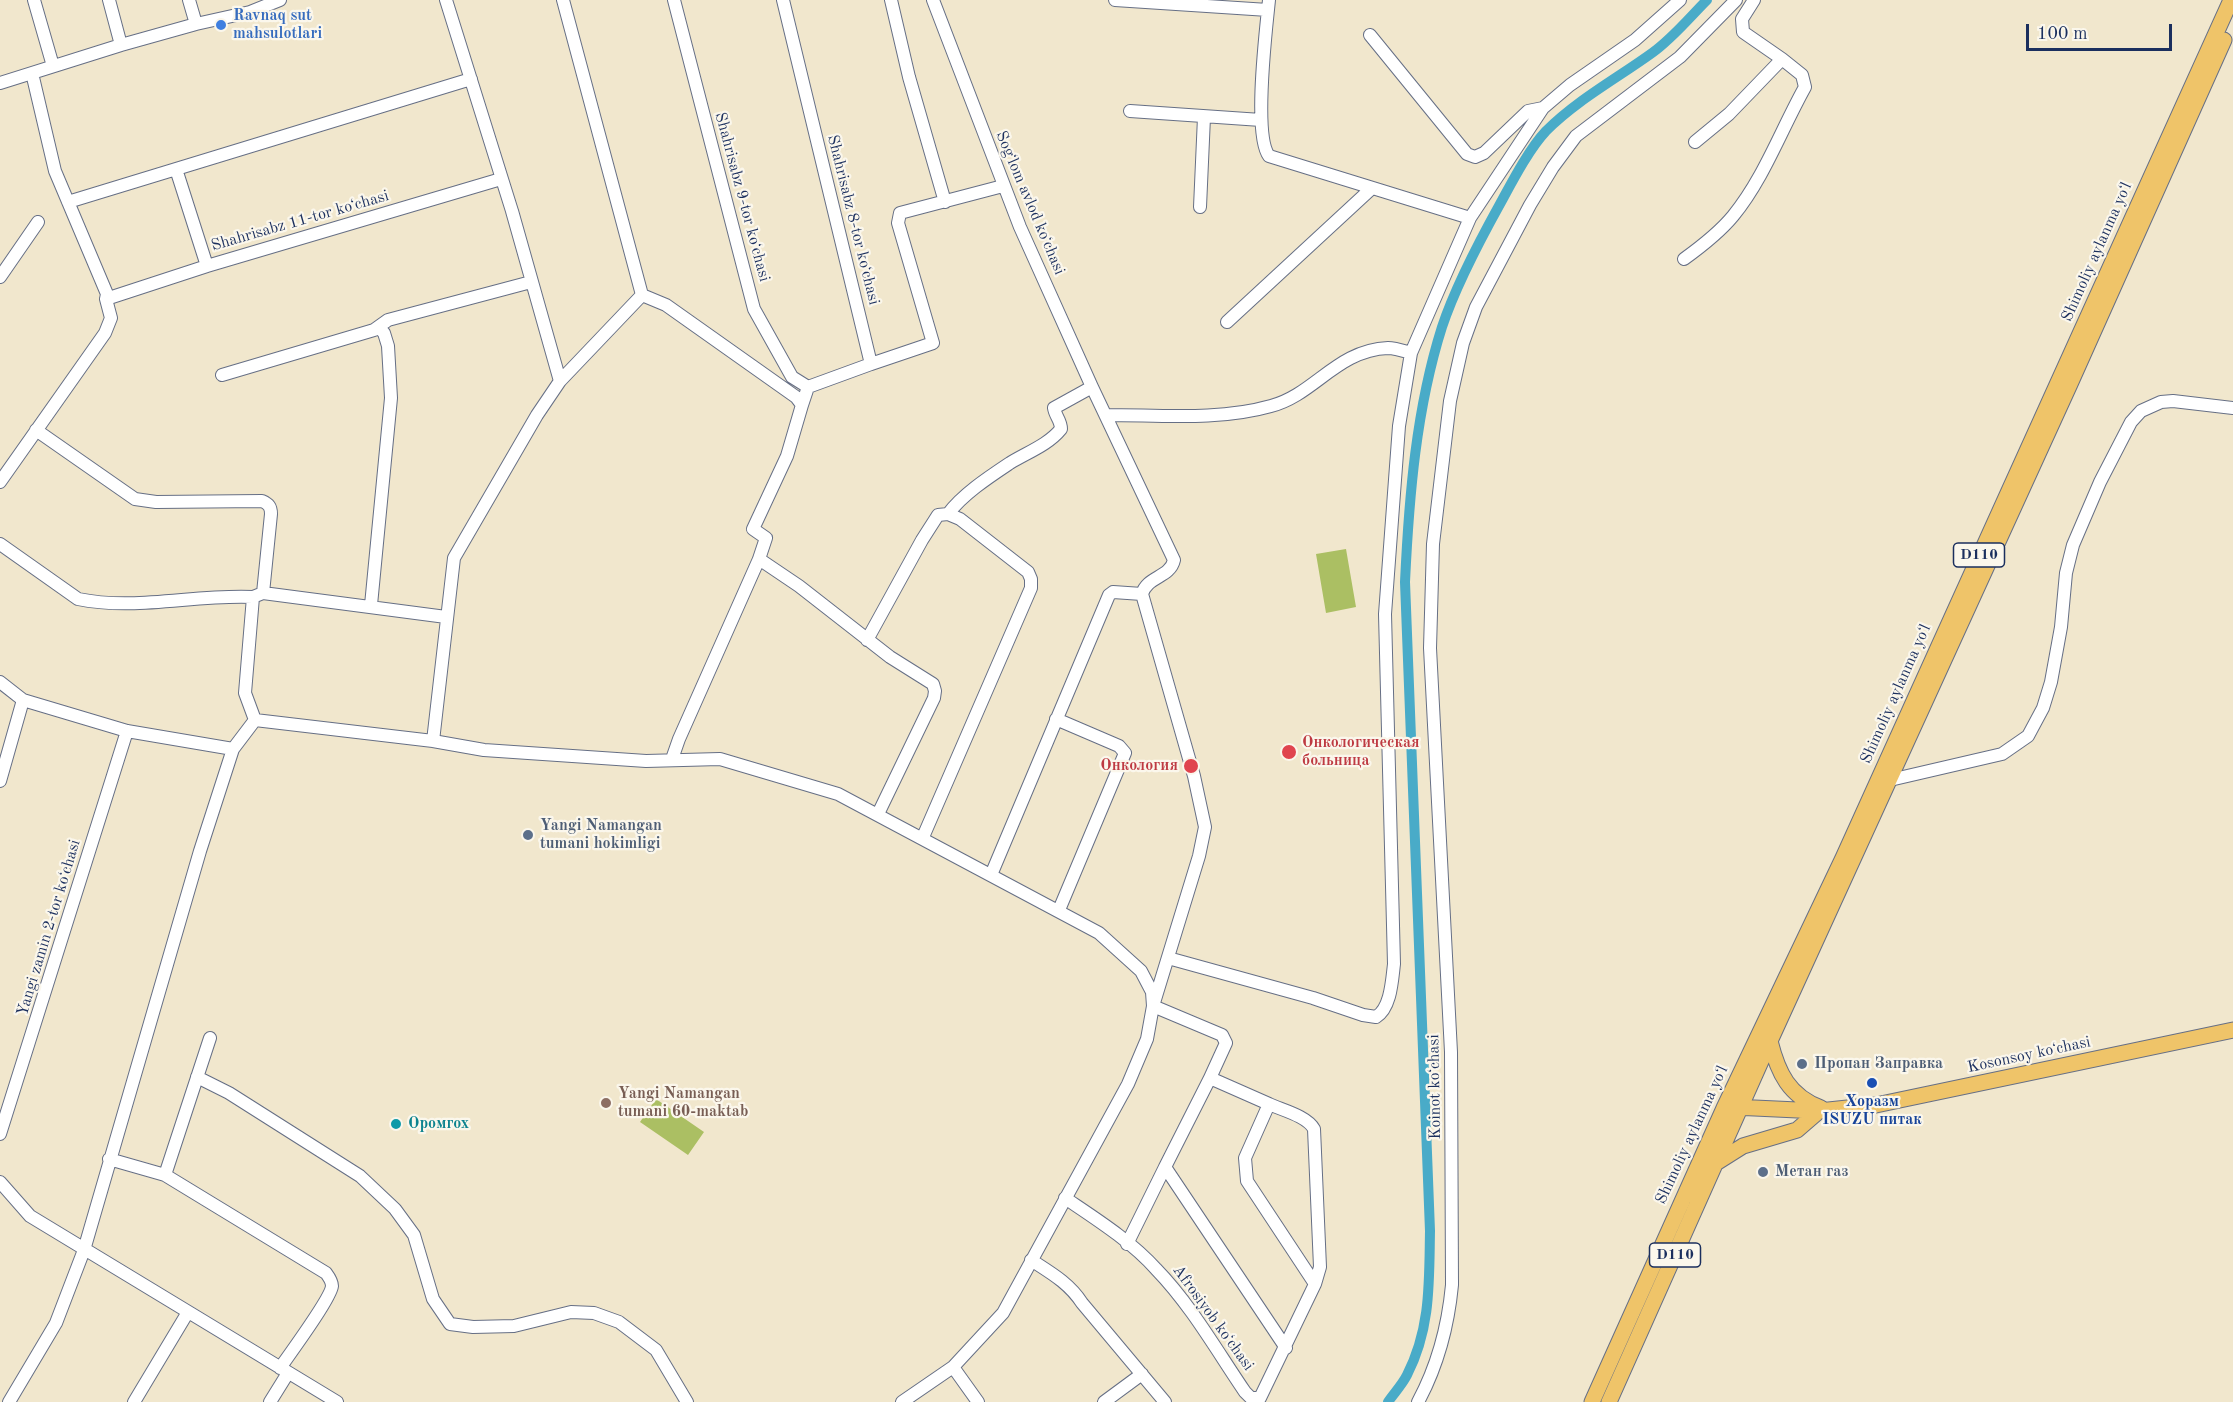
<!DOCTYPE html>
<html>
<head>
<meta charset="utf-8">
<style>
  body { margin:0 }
  #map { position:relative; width:2233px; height:1402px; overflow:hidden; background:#f1e7cd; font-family:"Old Standard TT",serif }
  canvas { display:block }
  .scale { position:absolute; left:2026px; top:24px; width:146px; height:27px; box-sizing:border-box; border:3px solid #1b2f5e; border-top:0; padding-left:8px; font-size:18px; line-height:21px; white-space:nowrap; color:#1b2f5e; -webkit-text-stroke:4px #fbf7ec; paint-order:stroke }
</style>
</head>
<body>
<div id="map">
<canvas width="2233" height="1402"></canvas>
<div class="scale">100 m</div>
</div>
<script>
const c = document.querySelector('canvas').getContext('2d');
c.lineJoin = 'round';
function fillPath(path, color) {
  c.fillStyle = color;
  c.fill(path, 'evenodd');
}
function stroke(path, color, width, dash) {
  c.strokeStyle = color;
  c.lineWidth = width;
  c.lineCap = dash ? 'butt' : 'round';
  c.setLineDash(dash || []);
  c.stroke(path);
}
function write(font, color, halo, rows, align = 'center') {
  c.font = font + ' "Old Standard TT",serif';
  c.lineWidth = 4.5;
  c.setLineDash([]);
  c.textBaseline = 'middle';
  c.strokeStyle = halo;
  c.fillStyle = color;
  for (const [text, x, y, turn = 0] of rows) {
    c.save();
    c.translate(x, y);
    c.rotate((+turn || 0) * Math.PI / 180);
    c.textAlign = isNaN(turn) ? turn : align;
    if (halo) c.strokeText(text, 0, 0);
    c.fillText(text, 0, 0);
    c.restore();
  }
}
const green = new Path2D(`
  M1346,549L1356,607L1326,613L1316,554Z
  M656,1099L704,1132L688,1155L640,1122Z`);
const canal = new Path2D(`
  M1388,1402C1394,1393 1402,1385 1407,1375C1431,1328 1429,1282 1430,1231L1405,582C1409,497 1416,409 1442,327C1455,288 1480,240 1500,204C1512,182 1529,149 1546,131C1577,100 1616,79 1652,53C1672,39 1690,17 1707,0`);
const minor = new Path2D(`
  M34,0L53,66
  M109,0L121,45
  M189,0L196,24
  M446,0L512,211L560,381
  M563,0L642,295
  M674,0L754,309L792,377L808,387
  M783,0L871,364L808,387L802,405
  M891,0L909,77L945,202
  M1115,0L1268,10
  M1269,0C1266,30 1253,135 1269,156L1470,218
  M1370,35L1467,154L1475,157L1484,153L1528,111L1543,108
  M0,83L121,45L196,24L250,12L280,0
  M1130,111L1261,120
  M1695,142L1729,114L1782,59L1743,32L1742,19L1754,0
  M176,169L207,266L501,179
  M68,202L471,79
  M1200,207L1204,117
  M1684,259C1702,246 1719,233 1733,216C1764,178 1781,130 1805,87L1802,75L1782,59
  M0,277L38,222
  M642,295L666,305L796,397L802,405L787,456L753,529L766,538L759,559L679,739L672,759
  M106,299L207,266
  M1227,322L1372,188
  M871,364L933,343L898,223L900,213L1003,186
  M222,375L374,330L388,320L531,282
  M1106,415C1161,415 1218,421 1271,406C1314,395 1337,350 1388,348C1395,348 1404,351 1411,353
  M36,430L135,499L156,502L262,501C269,504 271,507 271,514L263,593
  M0,482L105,333L111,318L106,299L107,294L55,171L32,73
  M948,514C963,494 989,477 1010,463C1028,452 1048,445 1061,429C1061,420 1055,416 1054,408L1092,387
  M0,544L78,599C136,611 195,594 253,597L263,593L446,617
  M759,559L799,586L890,657L933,684L935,691L934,698L878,814
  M253,597L245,693L255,720
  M371,605L391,398L388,346L384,333L378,327
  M867,640L922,540L938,515L948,514L960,519L1028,572L1031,579V588L923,837
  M0,682L23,700L127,731L233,749
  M1056,719L1119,746L1125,753L1059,910
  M433,741L454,558L537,415L560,381L642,295
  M1890,780L2002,754L2028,736L2043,708L2051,682L2061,627L2066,573L2073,545L2100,482L2131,422L2141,411L2161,402L2173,401L2233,408
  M0,781L23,700
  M991,875L1109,595L1113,592L1142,594
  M1168,958L1313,998L1363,1015L1376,1017C1391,1008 1392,980 1394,964L1385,614L1399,426L1411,353L1470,218L1543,108L1570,85L1635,40L1680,0
  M197,1077L229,1093L360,1176L395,1209L414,1235L433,1299L450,1324L473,1327L514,1326L571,1312L594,1313L619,1322L656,1350L687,1402
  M1210,1078L1165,1167L1286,1348
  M1269,1104C1282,1110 1307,1116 1314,1129L1320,1267L1315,1284
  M0,1134L127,731
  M109,1159L165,1175L210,1038
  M165,1175L326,1273C329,1277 332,1281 332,1286C331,1298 289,1355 280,1368
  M0,1182L30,1216L337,1402
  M1065,1198C1096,1219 1131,1241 1156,1269C1191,1305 1217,1351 1245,1392L1251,1398H1260L1315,1284L1247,1181L1245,1158L1269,1104L1210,1078L1226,1043L1222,1035L1153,1006
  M1127,1244L1165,1167
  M1031,1260C1051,1273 1069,1283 1082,1303L1165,1402
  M953,1367L978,1402
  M9,1402L56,1323L84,1250L200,851L233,749L255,720L433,741L484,750L646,761L720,759L838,794L1099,933L1141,971L1152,992L1153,1006
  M134,1402L188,1312
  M270,1402L288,1373
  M902,1402L953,1367L1003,1313L1128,1084L1147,1039L1153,1006L1199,856L1205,827L1194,776L1142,594C1147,576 1170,578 1174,560L1092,387L1020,227L933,0
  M1104,1402L1142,1374
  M1418,1402C1438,1365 1448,1327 1452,1285L1451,1052L1430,648L1433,544L1450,401L1463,343L1476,307L1530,205L1553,167L1576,136L1680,57L1736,0`);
const major = new Path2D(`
  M1770,1041C1778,1073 1789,1096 1821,1108
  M1733,1107L1819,1111L1876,1105L2233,1030
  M1716,1163L1743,1146L1797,1130L1819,1111
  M1592,1402L1724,1108L1843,858L2231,0
  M1609,1402L1770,1041L2070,384L2224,40`);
const markers = [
  [221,25,6,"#3f7fe0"],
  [1289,752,8,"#e0444e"],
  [1191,766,8,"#e0444e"],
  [528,835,6,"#5c6f8a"],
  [1802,1064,6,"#5c6f8a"],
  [1872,1083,6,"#1a4fb4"],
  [606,1103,6,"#8d6e63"],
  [396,1124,6,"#0f9aa8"],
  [1763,1172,6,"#5c6f8a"]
];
const shields = [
  [1979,555,51],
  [1675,1255,51]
];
const shieldNames = [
  ["D110",1979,555],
  ["D110",1675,1255]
];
const shopNames = [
  ["Ravnaq sut",233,16],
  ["mahsulotlari",233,34]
];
const streetNames = [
  ["Shahrisabz 9-tor koʻchasi",742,197,75],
  ["Sogʻlom avlod koʻchasi",1030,203,67],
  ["Shahrisabz 8-tor koʻchasi",853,220,76],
  ["Shahrisabz 11-tor koʻchasi",300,221,-16],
  ["Shimoliy aylanma yoʻl",2097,252,-66],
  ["Shimoliy aylanma yoʻl",1896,694,-66],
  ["Yangi zamin 2-tor koʻchasi",49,928,-73],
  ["Kosonsoy koʻchasi",2029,1055,-12],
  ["Koinot koʻchasi",1435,1087,-91],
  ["Shimoliy aylanma yoʻl",1692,1135,-65],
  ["Afrosiyob koʻchasi",1213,1318,54]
];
const healthNames = [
  ["Онкологическая",1302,743],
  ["больница",1302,761],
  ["Онкология",1178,766,"right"]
];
const serviceNames = [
  ["Yangi Namangan",540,826],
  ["tumani hokimligi",540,844],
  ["Пропан Заправка",1814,1064],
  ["Метан газ",1775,1172]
];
const educationNames = [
  ["Yangi Namangan",618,1094],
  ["tumani 60-maktab",618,1112]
];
const transitNames = [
  ["Хоразм",1872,1102],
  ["ISUZU питак",1872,1120]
];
const cultureNames = [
  ["Оромгох",408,1124]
];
fillPath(green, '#abbf63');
stroke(canal, '#49abc8', 10);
stroke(minor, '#666f85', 14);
stroke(major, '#666f85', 17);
stroke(minor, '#fff', 12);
stroke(major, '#efc469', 15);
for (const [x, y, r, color] of markers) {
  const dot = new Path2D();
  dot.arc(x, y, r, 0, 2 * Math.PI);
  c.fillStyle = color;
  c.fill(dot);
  stroke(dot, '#fbf7ec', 2);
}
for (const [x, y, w] of shields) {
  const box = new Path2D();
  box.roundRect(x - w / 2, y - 12, w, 24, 4.5);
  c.fillStyle = '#fbf7ec';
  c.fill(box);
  stroke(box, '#1b2f5e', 1.5);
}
write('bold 15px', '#1b2f5e', null, shieldNames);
write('bold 16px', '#366cbe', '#fbf7ec', shopNames, 'left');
write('16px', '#1b2f5e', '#fbf7ec', streetNames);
write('bold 16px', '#be3a42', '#fbf7ec', healthNames, 'left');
write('bold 16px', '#4e5e75', '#fbf7ec', serviceNames, 'left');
write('bold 16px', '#785e54', '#fbf7ec', educationNames, 'left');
write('bold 16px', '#164399', '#fbf7ec', transitNames);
write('bold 16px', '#0d838f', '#fbf7ec', cultureNames, 'left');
</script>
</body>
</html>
